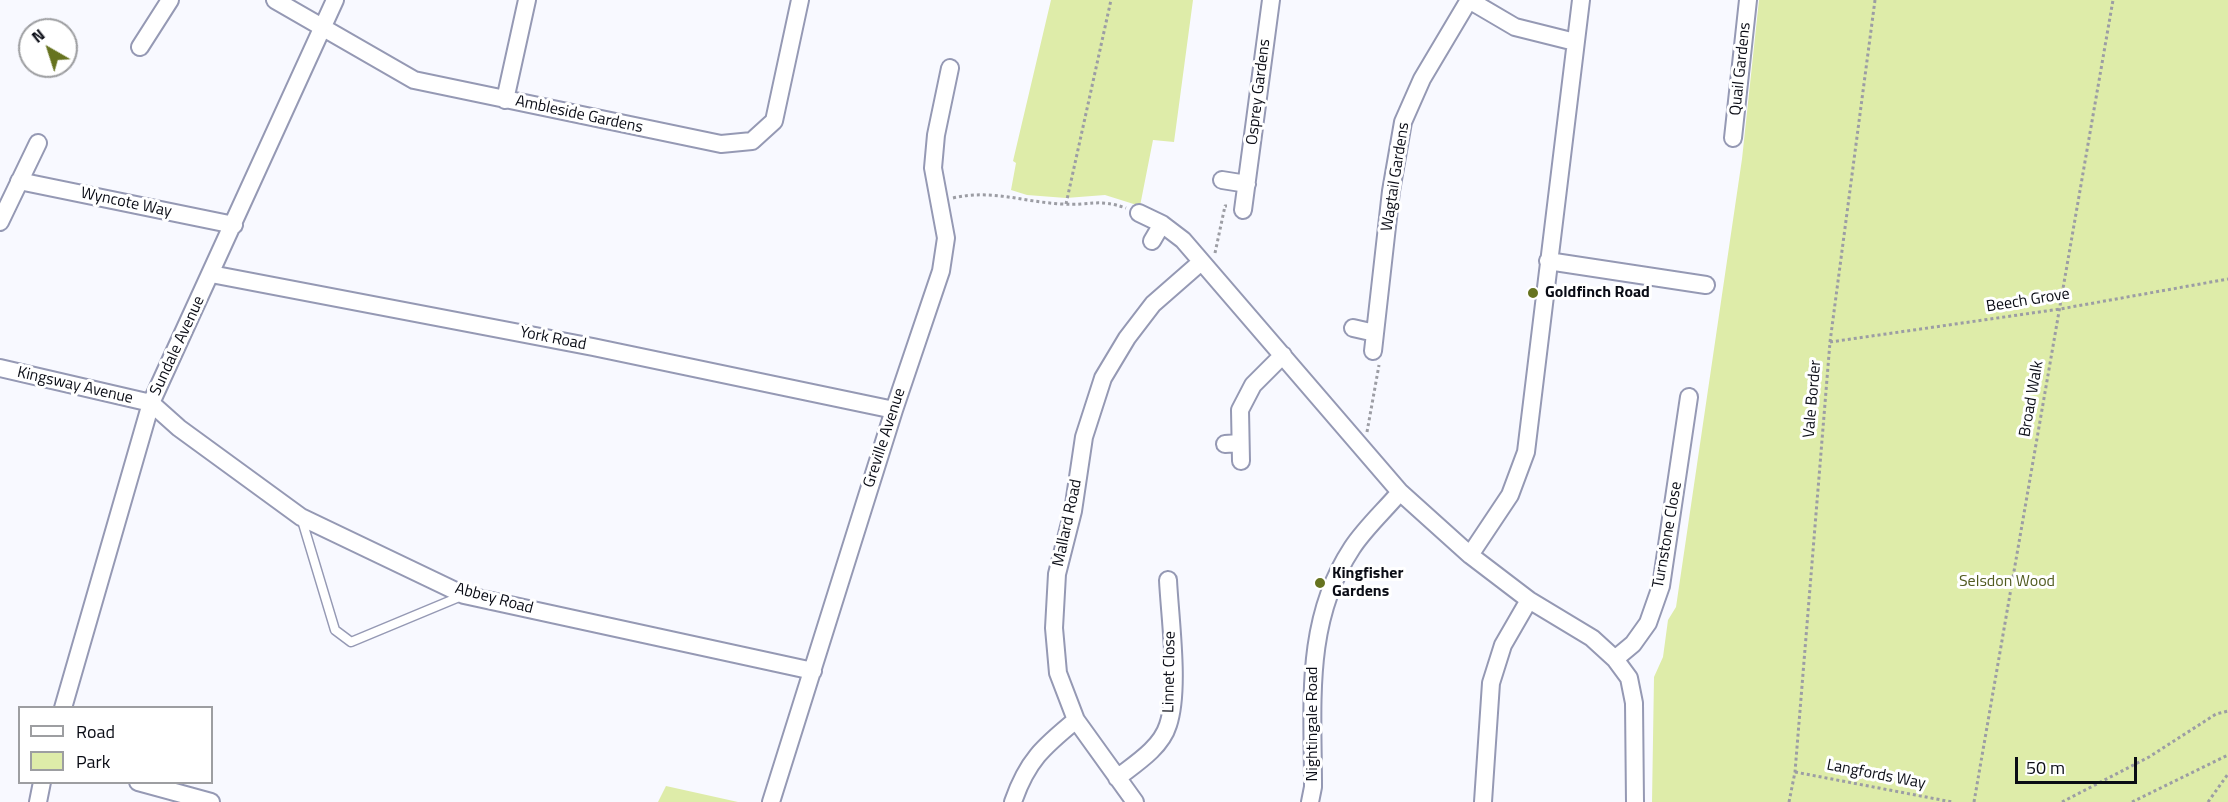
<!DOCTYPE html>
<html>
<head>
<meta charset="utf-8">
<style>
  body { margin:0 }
  #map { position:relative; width:2228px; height:802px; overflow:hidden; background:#f8f9ff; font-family:"Titillium Web",sans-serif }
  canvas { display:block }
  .legend { position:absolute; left:18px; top:706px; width:195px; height:78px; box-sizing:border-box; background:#fff; border:2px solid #9d9ea1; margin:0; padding:8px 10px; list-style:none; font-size:18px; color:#0a0c15 }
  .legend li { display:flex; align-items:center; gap:12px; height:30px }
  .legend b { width:30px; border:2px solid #9d9ea1 }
  .north { position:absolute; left:18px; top:18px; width:60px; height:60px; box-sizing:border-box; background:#fff; border:2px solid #9d9ea1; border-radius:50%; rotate:321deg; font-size:16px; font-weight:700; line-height:24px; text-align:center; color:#0a0c15 }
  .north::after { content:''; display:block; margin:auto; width:21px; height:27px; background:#66731f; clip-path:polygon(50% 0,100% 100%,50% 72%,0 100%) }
  .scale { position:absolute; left:2015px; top:757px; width:122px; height:27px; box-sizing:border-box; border:3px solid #0a0c15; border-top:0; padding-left:8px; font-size:18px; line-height:21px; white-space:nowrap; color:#0a0c15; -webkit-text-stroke:4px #fff; paint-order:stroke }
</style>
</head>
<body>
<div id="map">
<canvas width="2228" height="802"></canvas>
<ul class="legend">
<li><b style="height:8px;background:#fff"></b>Road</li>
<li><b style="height:16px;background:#deeca9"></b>Park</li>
</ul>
<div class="north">N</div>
<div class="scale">50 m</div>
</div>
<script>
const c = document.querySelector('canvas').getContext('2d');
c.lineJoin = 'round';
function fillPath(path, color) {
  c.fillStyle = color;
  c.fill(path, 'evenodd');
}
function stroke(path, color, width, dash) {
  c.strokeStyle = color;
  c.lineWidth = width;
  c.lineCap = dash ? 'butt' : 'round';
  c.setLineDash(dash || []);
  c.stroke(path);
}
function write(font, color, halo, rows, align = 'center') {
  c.font = font + ' "Titillium Web",sans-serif';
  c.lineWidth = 6;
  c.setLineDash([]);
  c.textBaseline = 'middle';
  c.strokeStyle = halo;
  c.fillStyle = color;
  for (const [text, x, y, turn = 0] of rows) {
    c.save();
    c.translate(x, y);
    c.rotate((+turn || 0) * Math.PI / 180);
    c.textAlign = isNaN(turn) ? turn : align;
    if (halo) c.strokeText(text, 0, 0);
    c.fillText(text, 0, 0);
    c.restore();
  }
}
const green = new Path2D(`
  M1051,0H1193L1174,142L1153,140L1140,206L1105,195L1066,198L1027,195L1011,190L1016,163L1013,161Z
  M1759,0H2228V802H1652L1654,677L1663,657L1668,620L1676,607L1742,159Z
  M666,786L738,802H658Z`);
const path = new Path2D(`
  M953,198C992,189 1023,202 1062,204C1090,206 1097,198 1126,208
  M1066,204L1111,0
  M1215,253L1225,206H1227
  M1830,342L2060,309L2228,279
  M1367,432L1379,365
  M1795,772L1952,802
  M1789,802L1795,772L1830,342L1875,0
  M1974,802L2113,0
  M2062,802L2149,757L2216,714L2228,711
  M2132,802L2228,755
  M2208,802L2228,774`);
const lane = new Path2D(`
  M301,517L335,630L351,642L464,595`);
const street = new Path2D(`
  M275,0L414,80L721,144L752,141L774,121L800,0
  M1469,0L1515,27L1575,42
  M140,47L170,0
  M505,100L527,0
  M1733,138L1748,0
  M1222,180L1247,184
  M19,181L234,225
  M1243,210L1271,0
  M1139,213L1162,224L1183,240L1400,492L1470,555L1529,600L1592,638L1615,659L1629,678L1634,703L1635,802
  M0,222L38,143
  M1152,241L1162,224
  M1548,261L1706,285
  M211,274L593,347L894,410
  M1353,328L1375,333
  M1373,351L1391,191L1403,122L1422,79L1469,0
  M0,368L151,403L179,428L301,517L464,595L813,671
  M1225,444L1240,443
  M1241,461L1240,410L1253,385L1283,355
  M1470,555L1510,495L1526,452L1581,0
  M1615,659L1633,644L1648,623L1661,586L1689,397
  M63,708L151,403L335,0
  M1117,778C1135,764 1161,748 1168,725C1180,689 1170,620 1168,580
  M138,782L211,802
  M38,802L42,782
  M771,802L894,410L941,271L946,238L933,168L936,135L950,68
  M1013,802C1027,761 1043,747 1076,720
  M1135,802L1076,720L1058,673L1054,628L1057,574L1073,511L1084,437L1103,378L1127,338L1153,304L1201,262
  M1310,802L1313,787C1313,703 1304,621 1352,548C1365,528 1385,510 1400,492
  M1483,802L1491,683L1503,645L1529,600`);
const markers = [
  [1533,293,6,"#66731f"],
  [1320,583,6,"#66731f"]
];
const streetNames = [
  ["Quail Gardens",1741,69,-84],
  ["Osprey Gardens",1259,92,-83],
  ["Ambleside Gardens",579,115,12],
  ["Wagtail Gardens",1396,177,-81],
  ["Wyncote Way",126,203,12],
  ["Beech Grove",2028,301,-9],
  ["York Road",553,339,11],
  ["Sundale Avenue",178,346,-65],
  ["Kingsway Avenue",75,386,13],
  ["Vale Border",1813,399,-85],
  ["Broad Walk",2032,399,-80],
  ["Greville Avenue",885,438,-72],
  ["Mallard Road",1068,523,-78],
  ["Turnstone Close",1668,535,-80],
  ["Abbey Road",494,599,15],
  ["Linnet Close",1170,672,-89],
  ["Nightingale Road",1313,724,-90],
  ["Langfords Way",1876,775,11]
];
const poiNames = [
  ["Goldfinch Road",1545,293],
  ["Kingfisher",1332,574],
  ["Gardens",1332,592]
];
const parkNames = [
  ["Selsdon Wood",2007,582]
];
fillPath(green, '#deeca9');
stroke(lane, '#9599b4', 11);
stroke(street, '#9599b4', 20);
stroke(path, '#9c9da4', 3, [3, 3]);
stroke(lane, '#fff', 8);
stroke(street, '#fff', 16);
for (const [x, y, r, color] of markers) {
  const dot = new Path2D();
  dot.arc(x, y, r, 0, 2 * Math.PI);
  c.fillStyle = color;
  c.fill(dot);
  stroke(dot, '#fff', 2);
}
write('16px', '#0a0c15', '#fff', streetNames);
write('bold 16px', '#0a0c15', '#fff', poiNames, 'left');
write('16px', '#515b20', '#fff', parkNames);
</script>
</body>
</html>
